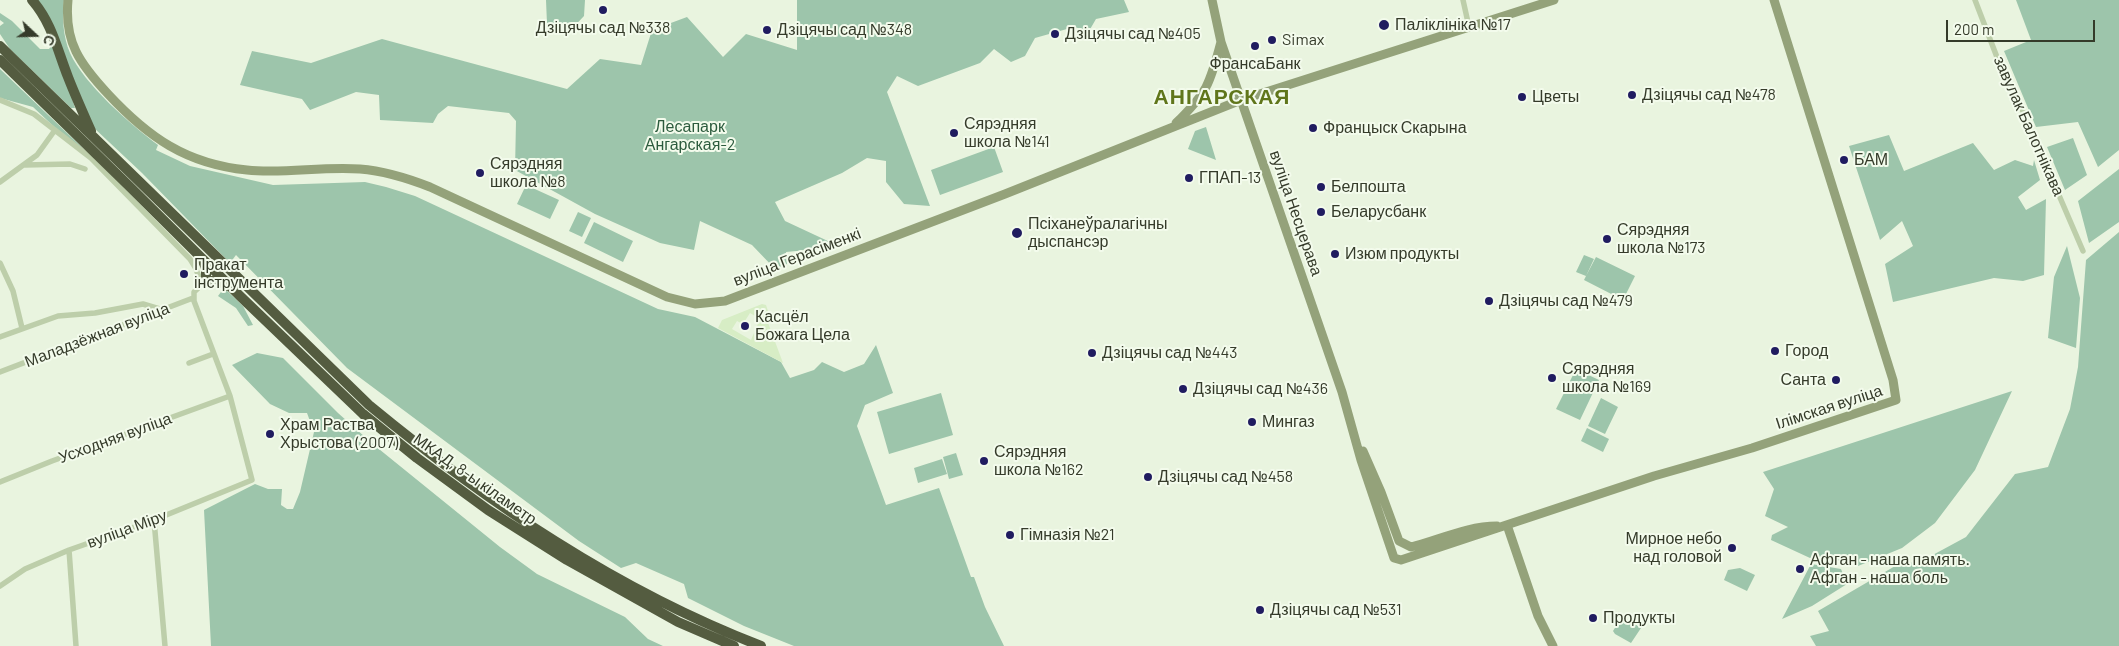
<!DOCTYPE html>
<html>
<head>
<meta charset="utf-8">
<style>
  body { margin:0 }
  #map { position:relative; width:2119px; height:646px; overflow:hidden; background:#e9f4df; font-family:Barlow,sans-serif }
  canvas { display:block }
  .north { position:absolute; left:10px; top:10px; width:50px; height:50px; -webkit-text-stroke:4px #f3fbec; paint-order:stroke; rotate:111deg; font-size:14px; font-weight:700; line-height:20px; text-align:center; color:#353b2a }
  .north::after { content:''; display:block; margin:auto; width:18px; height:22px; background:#353b2a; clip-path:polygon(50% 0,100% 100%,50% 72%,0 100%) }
  .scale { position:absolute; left:1946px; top:20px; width:149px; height:22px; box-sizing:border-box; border:2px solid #353b2a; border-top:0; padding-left:6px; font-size:15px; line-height:18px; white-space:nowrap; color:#353b2a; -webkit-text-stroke:4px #f3fbec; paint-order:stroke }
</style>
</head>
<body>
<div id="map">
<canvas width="2119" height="646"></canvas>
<div class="north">С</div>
<div class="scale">200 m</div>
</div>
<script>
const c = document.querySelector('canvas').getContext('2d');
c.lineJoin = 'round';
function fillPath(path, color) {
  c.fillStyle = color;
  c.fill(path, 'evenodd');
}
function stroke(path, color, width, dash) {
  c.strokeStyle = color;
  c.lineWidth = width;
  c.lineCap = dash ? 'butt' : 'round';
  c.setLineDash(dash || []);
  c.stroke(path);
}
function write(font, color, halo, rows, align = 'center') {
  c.font = font + ' Barlow,sans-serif';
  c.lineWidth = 4;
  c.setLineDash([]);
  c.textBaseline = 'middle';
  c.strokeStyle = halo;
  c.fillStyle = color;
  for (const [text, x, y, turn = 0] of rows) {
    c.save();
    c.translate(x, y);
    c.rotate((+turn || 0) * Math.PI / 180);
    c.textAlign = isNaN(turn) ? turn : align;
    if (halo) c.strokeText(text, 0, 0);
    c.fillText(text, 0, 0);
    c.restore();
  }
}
const green = new Path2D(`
  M37,0H64C62,17 63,37 70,53C84,84 131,125 158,145L156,150L190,166L273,185L365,182L386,187L415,196L658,309L695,317L781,362L790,378L814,370L822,362L844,372L864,364L876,345L893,393L865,405L857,426L886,505L939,488L971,577H974L985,607L1004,646H794L744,626L688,598L684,584L636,563L621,568L579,541L347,368L236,255L230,263L142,173L93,127Z
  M546,0H585L584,16L565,36L547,24Z
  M797,0H1124L1129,12L1096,19L1089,31L1074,27L1035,38L1025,56L1011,62L994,49L980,63L918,86L897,76L887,92L930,206L904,204L886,182V161L867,158L842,173L775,202L785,221L830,242L817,249L786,252L787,264L775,269L752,245L700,221L694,250L660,243L595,214L515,170L516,121L509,113L448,106L438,114L433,123L380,120L379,95L356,92L310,110L302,99L240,85L252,51L311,63L382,39L567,89L600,59L641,65L652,30L687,17L723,57L746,34L797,50Z
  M2016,0H2119V150L2098,167L2078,122L2036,127L2004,51L2031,40Z
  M0,13L12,21L40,49H49L54,42L75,108H71L10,49L0,34V26L4,23L0,20Z
  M0,69L89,154L66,138L33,107L0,98Z
  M1206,127L1216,160L1188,149L1195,131Z
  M1889,135L1904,171L1973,143L1994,170L2015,160L2033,166L2034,160L2040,180L2018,197L2026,210L2046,199L2044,275L2023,281L1994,278L1893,302L1885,264L1913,246L1902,221L1880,240L1849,146Z
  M2073,138L2087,175L2065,190L2047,147Z
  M994,147L1003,172L940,195L931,170Z
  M2119,169V222L2089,243L2078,201Z
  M526,185L559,200L550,219L517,204Z
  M578,212L591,218L582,237L569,231Z
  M594,222L633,241L623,262L584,243Z
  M2119,232V646H1816L1810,636L1829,631L1818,611L1902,562L1918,563L1966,537L2015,474L2048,467L2070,409L2078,367L2086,260Z
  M2067,246L2080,298L2076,348L2048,338L2054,277Z
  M1584,255L1594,259L1586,276L1596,257L1635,276L1623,300L1584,280L1586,276L1576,272Z
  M224,288L243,306L253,325L248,326L236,308L218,296Z
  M257,353L283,358L338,413L374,445L500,547L537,574L625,617L648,639L663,646H211L204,510L255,484L268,489H282L281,505L287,509H293L300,492L314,432L307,413H289L270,404L232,365Z
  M1576,369L1599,380L1580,420L1556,409Z
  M2012,391L1975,470L1935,523L1902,548L1858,566L1845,559L1831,563L1810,558L1771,540L1772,535L1788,527L1765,516L1774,489L1763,472Z
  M941,393L953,435L889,454L877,412Z
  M1601,398L1618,407L1605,434L1588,426Z
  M1587,428L1609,439L1603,452L1581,441Z
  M956,453L963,475L949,479L943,457Z
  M942,459L947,474L918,483L914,468Z
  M1811,564L1841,569L1847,584L1812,606L1782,619Z
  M1740,568L1755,575L1747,591L1724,580L1728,570Z
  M1625,618L1641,628L1631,643L1615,634L1613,631L1620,620Z`);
const plaza = new Path2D(`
  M762,304L766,305L770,317L767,320L783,363L718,328L722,320ZM750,313L760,319L751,340L732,329L737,321L743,324Z`);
const street = new Path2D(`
  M1463,0L1469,27
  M1975,0L2005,78L2021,107L2083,251
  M0,100L34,114L91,158L190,259L195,267L202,284
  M25,165L70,164L85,169
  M0,182L37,155L55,130
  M0,263L13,291L22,328
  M0,337L58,316L95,313L143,304L163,310
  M189,363L213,354
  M0,372L193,298
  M0,482L52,461L230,396
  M154,520L165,646
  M69,550L76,646
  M0,586L25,569L69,550L154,520L252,480L230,396L194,301V292L206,281`);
const secondary = new Path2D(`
  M68,0C64,42 80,64 108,94C148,137 186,164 247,170C284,174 323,166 360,169C385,171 407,178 430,187L667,297L695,304L725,301L1005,194L1241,100L1554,0
  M1212,0L1221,42L1342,392L1361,460L1394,558L1401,560L1654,476L1752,448L1896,400L1893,380L1774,0
  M1176,123C1207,93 1210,84 1221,42
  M1363,451L1381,492L1399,541L1411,547C1439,540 1467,526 1497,526
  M1507,525L1538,616L1553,646`);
const highway = new Path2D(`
  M32,0C52,23 57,49 68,77C75,95 83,113 91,131
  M0,46L369,405C488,503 616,590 761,646
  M0,60L127,184L241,297L363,414L417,458L488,510L567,560L678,622L734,646
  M203,261L206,268V281H220L226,286`);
const markers = [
  [603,10,5,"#201c60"],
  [1384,25,6,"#201c60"],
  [767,30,5,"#201c60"],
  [1055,34,5,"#201c60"],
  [1272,40,5,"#201c60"],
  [1255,46,5,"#201c60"],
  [1632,95,5,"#201c60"],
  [1522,97,5,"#201c60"],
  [1313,128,5,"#201c60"],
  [954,133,5,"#201c60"],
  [1844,160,5,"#201c60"],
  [480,173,5,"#201c60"],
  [1189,178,5,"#201c60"],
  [1321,187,5,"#201c60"],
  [1321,212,5,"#201c60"],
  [1017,233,6,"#201c60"],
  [1607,239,5,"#201c60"],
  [1335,254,5,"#201c60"],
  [184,274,5,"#201c60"],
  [1489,301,5,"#201c60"],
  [745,326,5,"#201c60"],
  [1775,351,5,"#201c60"],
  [1092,353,5,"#201c60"],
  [1552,378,5,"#201c60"],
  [1836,380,5,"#201c60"],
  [1183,389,5,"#201c60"],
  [1252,422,5,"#201c60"],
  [270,434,5,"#201c60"],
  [984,461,5,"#201c60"],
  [1148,477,5,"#201c60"],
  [1010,535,5,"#201c60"],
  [1732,548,5,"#201c60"],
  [1800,569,5,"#201c60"],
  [1260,610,5,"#201c60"],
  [1593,618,5,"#201c60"]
];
const poiNames = [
  ["Паліклініка №17",1395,25],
  ["Дзіцячы сад №338",603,28,"center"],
  ["Дзіцячы сад №348",777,30],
  ["Дзіцячы сад №405",1065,34],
  ["Simax",1282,40],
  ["ФрансаБанк",1255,64,"center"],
  ["Дзіцячы сад №478",1642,95],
  ["Цветы",1532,97],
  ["Сярэдняя",964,124],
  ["школа №141",964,142],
  ["Францыск Скарына",1323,128],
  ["БАМ",1854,160],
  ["Сярэдняя",490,164],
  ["школа №8",490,182],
  ["ГПАП-13",1199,178],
  ["Белпошта",1331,187],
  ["Беларусбанк",1331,212],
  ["Псіханеўралагічны",1028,224],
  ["дыспансэр",1028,242],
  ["Сярэдняя",1617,230],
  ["школа №173",1617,248],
  ["Изюм продукты",1345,254],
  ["Пракат",194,265],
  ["інструмента",194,283],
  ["Дзіцячы сад №479",1499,301],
  ["Касцёл",755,317],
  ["Божага Цела",755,335],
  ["Город",1785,351],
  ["Дзіцячы сад №443",1102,353],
  ["Сярэдняя",1562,369],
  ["школа №169",1562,387],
  ["Санта",1826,380,"right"],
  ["Дзіцячы сад №436",1193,389],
  ["Мингаз",1262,422],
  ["Храм Раства",280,425],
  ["Хрыстова (2007)",280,443],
  ["Сярэдняя",994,452],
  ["школа №162",994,470],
  ["Дзіцячы сад №458",1158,477],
  ["Гімназія №21",1020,535],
  ["Мирное небо",1722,539,"right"],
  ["над головой",1722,557,"right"],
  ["Афган - наша память.",1810,560],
  ["Афган - наша боль",1810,578],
  ["Дзіцячы сад №531",1270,610],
  ["Продукты",1603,618]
];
const streetNames = [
  ["завулак Балотнікава",2029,126,66],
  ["вуліца Несцерава",1296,213,71],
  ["вуліца Герасіменкі",797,257,-21],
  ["Маладзёжная вуліца",97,335,-21],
  ["Ілімская вуліца",1829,407,-18],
  ["Усходняя вуліца",115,438,-20],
  ["МКАД, 8-ы кіламетр",475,479,35],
  ["вуліца Міру",127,529,-20]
];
const parkNames = [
  ["Лесапарк",690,127],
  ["Ангарская-2",690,145]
];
const districtNames = [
  ["АНГАРСКАЯ",1222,97]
];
fillPath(green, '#9dc5ab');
fillPath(plaza, '#d7edc5');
stroke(street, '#bdceaa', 5.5);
stroke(secondary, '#94a27a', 9);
stroke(highway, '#545c40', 10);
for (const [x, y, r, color] of markers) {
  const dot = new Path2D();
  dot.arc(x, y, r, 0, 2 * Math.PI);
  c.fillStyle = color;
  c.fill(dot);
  stroke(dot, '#f3fbec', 2);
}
write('16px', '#353b2a', '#f3fbec', poiNames, 'left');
write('16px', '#353b2a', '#f3fbec', streetNames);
write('16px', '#2c5b3d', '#f3fbec', parkNames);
c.letterSpacing = '1px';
write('bold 21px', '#60761b', '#f3fbec', districtNames);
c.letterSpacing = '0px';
</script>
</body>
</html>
